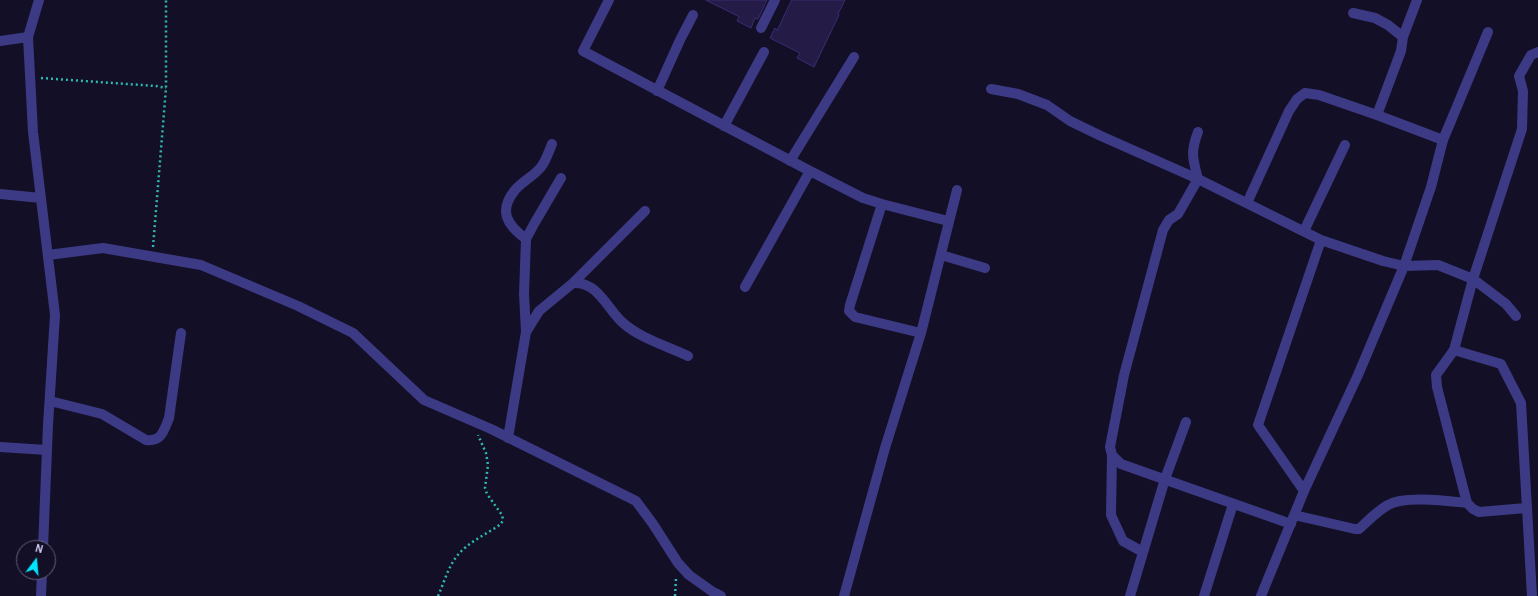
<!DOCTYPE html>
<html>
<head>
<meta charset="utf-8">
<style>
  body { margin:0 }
  #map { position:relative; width:1538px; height:596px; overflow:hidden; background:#130f26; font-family:Karla,sans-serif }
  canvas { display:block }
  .north { position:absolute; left:16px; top:540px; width:40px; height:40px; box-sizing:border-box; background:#130f26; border:1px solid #625e7d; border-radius:50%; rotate:16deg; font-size:11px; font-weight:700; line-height:16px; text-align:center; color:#d9d4ff }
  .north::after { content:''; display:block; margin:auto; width:14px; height:18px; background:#00e5ff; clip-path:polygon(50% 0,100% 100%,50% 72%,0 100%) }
</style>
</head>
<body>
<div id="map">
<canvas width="1538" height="596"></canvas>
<div class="north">N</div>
</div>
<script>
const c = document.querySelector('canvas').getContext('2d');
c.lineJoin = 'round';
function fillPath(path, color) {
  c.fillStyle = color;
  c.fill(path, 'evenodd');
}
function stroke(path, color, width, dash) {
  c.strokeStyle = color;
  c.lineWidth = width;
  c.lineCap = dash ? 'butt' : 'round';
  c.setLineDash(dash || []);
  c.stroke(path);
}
const building = new Path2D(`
  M706,0H767L758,19L755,18L751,28L737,21L739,17Z
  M792,0H845L838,14L839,15L814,67L797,58L800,53L770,38L775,28L777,30Z`);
const path = new Path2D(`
  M41,78L156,86L166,88
  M153,247L166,88V0
  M438,596C444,583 448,567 457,556C468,542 487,534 501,524L503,520L502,515L487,494L485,488L488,465L486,453L478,435
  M675,596L676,578`);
const minor = new Path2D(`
  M39,0L28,37L33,132L55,315L48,425L43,548
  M609,0L583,51L810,171L745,287
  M1353,13L1375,18L1388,25L1403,37
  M761,28L775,0
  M0,41L28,37
  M991,89L1018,94L1047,105L1070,121L1101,136L1198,179L1321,240L1383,261L1404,266L1431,187L1443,140L1488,32
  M657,91L680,40L693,15
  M1377,115L1401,51L1403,37L1417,0
  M724,126L764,52
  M1198,132C1190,153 1193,159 1198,179L1178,214L1169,220L1163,230L1124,375L1110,447L1112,455L1121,464L1291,524
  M790,161L854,57
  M810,171L863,198L882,204L948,221
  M0,194L41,198
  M1247,203L1289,111L1297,99L1305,93L1319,95L1377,115L1443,140
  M882,204L850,305L849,311L855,317L921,333
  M1304,231L1345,145
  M526,239L534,224L561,178
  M48,255L103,248L201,265L298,306L353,333L424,400L491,429L636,501L653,524L678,563L689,575L713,592L721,596
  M941,255L985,268
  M573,283L645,211
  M1516,316L1506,304L1473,279L1454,350L1501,364L1521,403L1532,596
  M526,332L524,294L526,239C507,225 498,211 515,190C523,181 534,176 541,167C546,161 549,151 552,144
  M1454,350L1436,375L1437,387L1467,503L1473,509L1479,512L1526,508
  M50,401L102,414L146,440C162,442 164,430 169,418L181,333
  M508,438L526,332L539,311L573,283C597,281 607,308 622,322C639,338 667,346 688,356
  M0,447L47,450
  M1112,455L1111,515L1123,541L1143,552
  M1304,491L1258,425L1321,240
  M1294,515L1355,529H1359C1368,521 1377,511 1388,505C1404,495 1448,501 1467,503
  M41,596L42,572
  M844,596L885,448L921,333L957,190
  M1130,596L1165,479L1186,422
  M1204,596L1233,504
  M1261,596L1304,491L1358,375L1404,266L1438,265L1473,279L1522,129L1523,91L1519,76L1531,55L1538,52`);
fillPath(building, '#241b47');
stroke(building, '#3b2d73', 1);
stroke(path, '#2fb8b0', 2.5, [2, 3]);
stroke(minor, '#3d3a85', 10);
</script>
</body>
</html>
